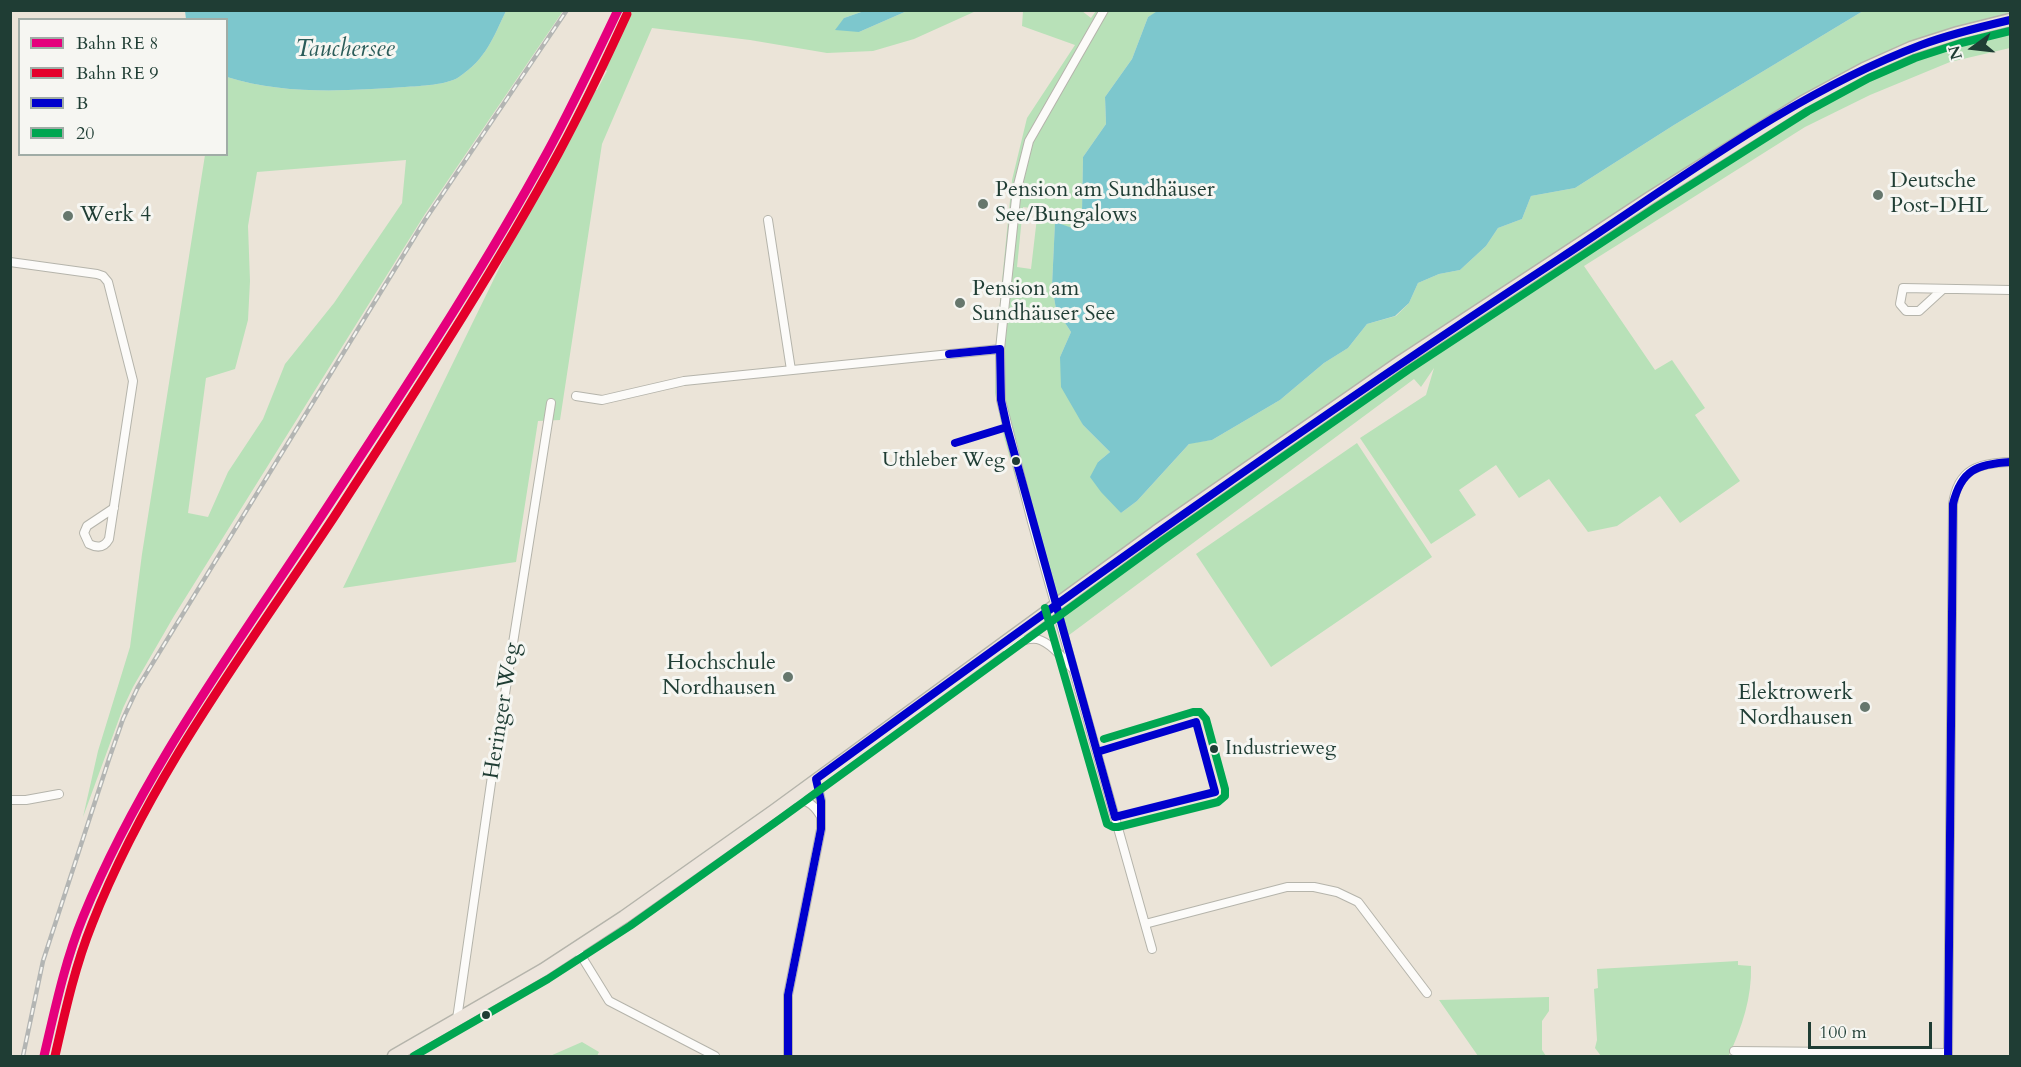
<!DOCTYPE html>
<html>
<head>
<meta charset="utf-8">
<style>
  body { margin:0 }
  #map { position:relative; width:2021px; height:1067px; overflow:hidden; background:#ebe4d8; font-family:Cardo,serif }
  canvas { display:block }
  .frame { position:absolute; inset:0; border:12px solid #1f3d34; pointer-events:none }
  .legend { position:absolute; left:18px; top:18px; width:210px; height:138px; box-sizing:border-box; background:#f6f6f2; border:2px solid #a0aca6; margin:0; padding:8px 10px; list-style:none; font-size:18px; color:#1f3d34 }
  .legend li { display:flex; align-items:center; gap:12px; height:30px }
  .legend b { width:30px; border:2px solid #a0aca6 }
  .north { position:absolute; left:1943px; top:18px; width:60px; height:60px; -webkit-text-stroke:4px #f6f6f2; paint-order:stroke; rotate:255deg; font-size:16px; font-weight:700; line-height:24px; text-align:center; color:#1f3d34 }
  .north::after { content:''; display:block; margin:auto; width:21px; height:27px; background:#1f3d34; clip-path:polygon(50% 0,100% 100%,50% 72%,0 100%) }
  .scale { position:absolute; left:1808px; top:1022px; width:124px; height:27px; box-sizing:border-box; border:3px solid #1f3d34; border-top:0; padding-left:8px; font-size:18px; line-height:21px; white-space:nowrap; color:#1f3d34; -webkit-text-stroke:4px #f6f6f2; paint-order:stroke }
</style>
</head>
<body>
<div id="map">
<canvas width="2021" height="1067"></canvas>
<div class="frame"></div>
<ul class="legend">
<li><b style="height:8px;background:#e5007d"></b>Bahn RE 8</li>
<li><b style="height:8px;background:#e4002b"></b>Bahn RE 9</li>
<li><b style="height:8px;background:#0000cd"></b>B</li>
<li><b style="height:8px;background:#00a651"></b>20</li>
</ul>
<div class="north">N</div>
<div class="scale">100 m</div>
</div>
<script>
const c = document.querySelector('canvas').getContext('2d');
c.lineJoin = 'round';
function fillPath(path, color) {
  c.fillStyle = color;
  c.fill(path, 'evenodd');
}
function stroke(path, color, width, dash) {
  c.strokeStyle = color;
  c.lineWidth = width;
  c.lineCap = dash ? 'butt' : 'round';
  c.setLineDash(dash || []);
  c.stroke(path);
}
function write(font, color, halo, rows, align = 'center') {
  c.font = font + ' Cardo,serif';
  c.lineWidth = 6;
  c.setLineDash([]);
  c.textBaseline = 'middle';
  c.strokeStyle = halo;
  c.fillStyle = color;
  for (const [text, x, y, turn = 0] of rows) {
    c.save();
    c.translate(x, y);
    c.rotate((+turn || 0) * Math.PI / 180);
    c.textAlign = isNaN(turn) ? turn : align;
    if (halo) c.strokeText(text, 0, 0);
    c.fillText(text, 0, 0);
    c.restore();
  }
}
const green = new Path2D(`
  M506,11H563L425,214L174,616L133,687L123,708L83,817L98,751L130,647L142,554L205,155L226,154L227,77C284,95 346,91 405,87C420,86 447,85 459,77C486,59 493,38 506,11ZM406,160L402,203L334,303L285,364L263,419L228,472L208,517L188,513L206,378L235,369L248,320L250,281L248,226L257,172Z
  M624,11H864L844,18L859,32L907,11H976L914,39L873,51L827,53L750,40L652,28L602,144L560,420L538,421L516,562L343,588L575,113L588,87L597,90L607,71L599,64Z
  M1023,11H1082L1091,18L1096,11H1159L1148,17L1132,59L1105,97L1106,124L1083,157L1082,211L1078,230L1055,223L1052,286L1056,309L1071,332L1060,357L1083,425L1110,452L1098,462L1121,513L1137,501L1190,443L1212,440L1280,400L1324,363L1348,348L1367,324L1396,316L1409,303L1418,283L1439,274L1460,270L1486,246L1498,228L1522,219L1531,196L1575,188L1674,125L1863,11H2010V48L1950,62L1870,95L1805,127L1584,266L1655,370L1672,360L1705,408L1695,415L1740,481L1680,523L1660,496L1617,526L1588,532L1549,479L1519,498L1496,465L1459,490L1476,515L1431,544L1360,438L1426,395L1434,368L1421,387L1414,379L1061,641L1004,437L995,393L997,332L1012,180L1027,118L1075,45L1022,26ZM1023,207L1038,209L1031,269L1017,267Z
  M1357,443L1432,557L1271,667L1196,554Z
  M1738,961V965L1751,966C1752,997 1742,1027 1729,1055L1763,1056H1601L1595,1048L1597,1040L1594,989L1598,988L1597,969Z
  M1549,997V1011L1542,1021V1050L1546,1056H1478L1439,1000Z
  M582,1042L599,1052L597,1056H550Z`);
const water = new Path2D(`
  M1159,10H1863V11L1674,125L1575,188L1531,196L1522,219L1498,228L1486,246L1460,270L1439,274L1418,283L1409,303L1395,316L1367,324L1348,348L1324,363L1280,400L1212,440L1189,444L1137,501L1121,513L1101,492L1090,477L1098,462L1110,452L1083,425L1061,387L1060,357L1071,332L1056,309L1052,286L1055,222L1078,230L1082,211L1083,157L1106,124L1105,97L1132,59L1148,17Z
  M185,11V10L506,11C493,38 486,59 459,77C447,85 420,86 405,87C346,91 284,95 227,77L226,20L186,19Z
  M864,11V10L907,11L859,32L835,30L844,18Z`);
const minor = new Path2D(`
  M1104,10L1029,141L1017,189L1000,349L1001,400L1032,522L1152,949
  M768,220L791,370
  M10,262L97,274L103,276L108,282L133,381L109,539C104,548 97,548 89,544L84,533L87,526L114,508
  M1942,290L1919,311H1906L1900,304L1903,288L2010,290
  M576,396L602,400L684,381L1000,349
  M1004,647C1013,644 1027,637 1037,639C1051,643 1062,657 1071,667
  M791,799C805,799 813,803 820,815
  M10,800H26L59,794
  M1145,924L1287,887H1314L1337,892L1358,902L1427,993
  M577,949L609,1001L715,1056
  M457,1019L492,776L551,403
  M1734,1051L1947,1053
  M788,1056V995L821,829V801L816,779
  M1948,1056L1953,504C1958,469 1979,463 2010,462`);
const primary = new Path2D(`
  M394,1056L543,970L624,917L774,811L1156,532L1402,361L1650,198L1803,102L1864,69L1911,48L1958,33L2010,20`);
const rail = new Path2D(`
  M23,1056L43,961L109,759L123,719L138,687L425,220L567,10`);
const bus1 = new Path2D(`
  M949,354L1000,349L1001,400L1007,427L1115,817L1215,792L1196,722L1097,752
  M955,443L1007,427
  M788,1056V995L821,829V801L816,779C1060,601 1305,424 1559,259C1674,184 1791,94 1921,45C1950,34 1980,27 2010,20
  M1948,1056L1953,504C1961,470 1977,464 2010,462`);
const bus2 = new Path2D(`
  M1045,608L1107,824L1113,827H1118L1218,802L1225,796V789L1206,719L1200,712H1193L1104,739
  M414,1056L548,979L630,926L780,819L1162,541L1408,370L1656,207L1808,111L1869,78L1915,58L1961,43L2010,31`);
const rail1 = new Path2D(`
  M44,1056C55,1009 65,961 83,917C143,770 240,641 326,509C403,391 481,274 548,151C573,105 595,58 618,10`);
const rail2 = new Path2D(`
  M55,1056C65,1012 75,966 92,924C149,778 248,647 334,517C411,398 490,279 558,154C583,108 605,62 627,14`);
const markers = [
  [1878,195,6,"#66776d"],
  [983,204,6,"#66776d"],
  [68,216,6,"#66776d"],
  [960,303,6,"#66776d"],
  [1016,461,5,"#1f3d34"],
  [788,677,6,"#66776d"],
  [1865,707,6,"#66776d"],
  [1214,749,5,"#1f3d34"],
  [486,1015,5,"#1f3d34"]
];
const busNames = [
  ["Uthleber Weg",1005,461],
  ["Industrieweg",1225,749,"left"]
];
const poiNames = [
  ["Deutsche",1890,182],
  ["Post-DHL",1890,207],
  ["Pension am Sundhäuser",995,191],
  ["See/Bungalows",995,216],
  ["Werk 4",80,216],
  ["Pension am",972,290],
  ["Sundhäuser See",972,315],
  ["Hochschule",776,664,"right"],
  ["Nordhausen",776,689,"right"],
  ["Elektrowerk",1853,694,"right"],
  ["Nordhausen",1853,719,"right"]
];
const streetNames = [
  ["Heringer Weg",503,711,-81]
];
const waterNames = [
  ["Tauchersee",345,50]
];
fillPath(green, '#b8e1b8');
fillPath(water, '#7dc7cd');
stroke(minor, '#b5b4ab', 10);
stroke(primary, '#b5b4ab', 15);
stroke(minor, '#fcfbf9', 8);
stroke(primary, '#ede5dc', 12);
stroke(rail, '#b3b5b3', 4.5);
stroke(rail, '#f6f6f2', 2, [7]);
stroke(bus1, '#0000cd', 8);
stroke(bus2, '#00a651', 8);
stroke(rail1, '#e5007d', 9);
stroke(rail2, '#e4002b', 9);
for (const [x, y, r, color] of markers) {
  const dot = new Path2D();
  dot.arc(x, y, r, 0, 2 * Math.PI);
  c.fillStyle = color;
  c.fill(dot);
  stroke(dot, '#f6f6f2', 2);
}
write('20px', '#1f3d34', '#f6f6f2', busNames, 'right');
write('22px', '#1f3d34', '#f6f6f2', poiNames, 'left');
write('22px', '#1f3d34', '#f6f6f2', streetNames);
write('italic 24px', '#2b5c59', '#f6f6f2', waterNames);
</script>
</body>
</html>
